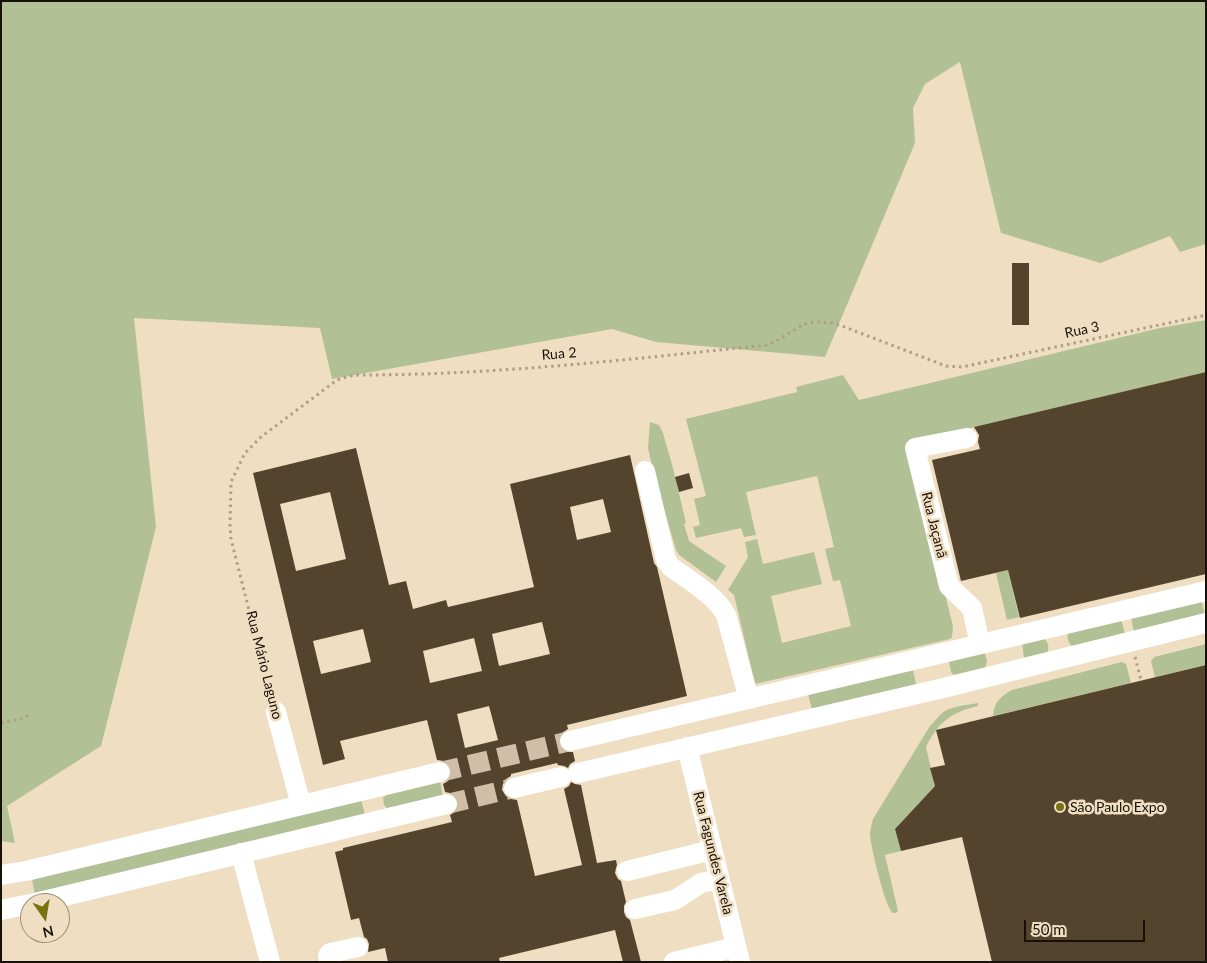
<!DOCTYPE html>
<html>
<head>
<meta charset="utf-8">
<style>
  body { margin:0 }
  #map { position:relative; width:1207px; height:963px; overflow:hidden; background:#f0dec2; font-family:Lato,sans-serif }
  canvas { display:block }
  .frame { position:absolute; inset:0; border:2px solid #181108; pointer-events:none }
  .north { position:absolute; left:20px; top:893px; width:50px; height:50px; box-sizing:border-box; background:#f0dec2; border:1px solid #9a8c78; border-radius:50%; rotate:167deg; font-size:14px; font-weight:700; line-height:20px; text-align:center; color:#181108 }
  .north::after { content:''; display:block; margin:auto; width:18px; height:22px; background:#797213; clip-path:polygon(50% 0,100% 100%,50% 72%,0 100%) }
  .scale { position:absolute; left:1024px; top:920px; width:121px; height:22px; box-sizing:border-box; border:2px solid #181108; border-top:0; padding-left:6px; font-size:15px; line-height:18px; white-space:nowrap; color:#181108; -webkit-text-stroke:4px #f0dec2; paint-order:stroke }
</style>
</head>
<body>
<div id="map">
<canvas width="1207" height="963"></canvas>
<div class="frame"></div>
<div class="north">N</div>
<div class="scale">50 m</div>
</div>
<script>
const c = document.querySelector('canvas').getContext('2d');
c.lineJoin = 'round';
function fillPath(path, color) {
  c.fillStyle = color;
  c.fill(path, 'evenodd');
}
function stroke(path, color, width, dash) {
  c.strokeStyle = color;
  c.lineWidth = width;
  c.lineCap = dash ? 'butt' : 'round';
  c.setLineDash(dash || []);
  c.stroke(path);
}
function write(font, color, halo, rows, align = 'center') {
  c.font = font + ' Lato,sans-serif';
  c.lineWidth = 5;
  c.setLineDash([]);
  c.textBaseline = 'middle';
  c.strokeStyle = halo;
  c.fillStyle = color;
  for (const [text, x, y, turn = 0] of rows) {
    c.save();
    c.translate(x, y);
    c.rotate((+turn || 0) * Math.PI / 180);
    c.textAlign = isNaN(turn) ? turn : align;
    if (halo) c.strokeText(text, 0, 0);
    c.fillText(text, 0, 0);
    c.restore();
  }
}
const green = new Path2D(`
  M1,1H1206V244L1180,252L1170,236L1100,263L1001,233L960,62L925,84L913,108L915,143L825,357L656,342L612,329L332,379L320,328L134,318L156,527L101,746L7,806L15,843L1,841Z
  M1206,320V372L907,443L953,626L952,637L950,639L755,684L734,595L728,590L748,557L745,542L757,539L763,564L814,552L822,584L771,596L782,643L851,626L840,580L833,581L825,549L834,547L817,476L746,492L756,535L744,537L741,528L696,538L693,527L700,525L694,499L706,496L686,419L797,392L796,387L843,375L859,400L1160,328Z
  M650,422L659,425L663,433L673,468L686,523L684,524L689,541L726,566L716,582L679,555L676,550L654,475L648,448Z
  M1008,570L1019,617L1007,620L996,573Z
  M1201,600L1205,614L1134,632L1131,617Z
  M1121,619L1125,634L1072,646C1068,643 1067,637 1068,633Z
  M1044,638C1048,643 1050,647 1047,653L1024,658L1022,643Z
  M1206,644V665L1155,677L1151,661L1154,657Z
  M983,653L985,654L987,661L985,668L954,675L951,672L949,662L950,660Z
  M1122,662L1126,664L1131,683L993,716C994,702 1000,697 1012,690Z
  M913,670L916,684L914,685L812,709L808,694Z
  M978,703V706C952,712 938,722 926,747L935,786L895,829L901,851L885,855L898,911L896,913C892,912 892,913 890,909C884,900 870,845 870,834C870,829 872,824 873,819L930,726C935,721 939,715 945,711C954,706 967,705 978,703Z
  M440,781L443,797L387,808L384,805L383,798L388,793Z
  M361,799L365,816L35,895L32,879Z`);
const building = new Path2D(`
  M1012,263H1029V325H1012Z
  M1206,372V574L1020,618L1008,570L961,581L932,460L980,449L978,442L979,435L974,427Z
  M356,448L389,585L406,581L413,609L446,600L448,607L534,587L510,484L630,455L654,563L657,567L687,696L567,725L568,729L562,733L559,737L558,743L562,749L567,752H573L575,761L570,764L568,768L564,766L558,765L557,763L511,774V776L506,779L503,784L502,790L506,796L511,799L517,800L535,876L582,865L564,789L569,786L571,782L575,784L581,785L597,863L616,860L617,865L616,868L615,873L618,879L621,881L626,902L624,906V912L626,917L630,920L641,962H623L615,930L499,958L500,962H388L385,948L368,952L369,944L367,939L364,937L359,918L351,920L335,852L343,850V848L452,822L450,815L455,812L458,808V801L455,796L450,793L445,792L443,784L448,781L451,776V769L449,764L444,761L437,760L427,720L340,741L345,759L323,765L253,473ZM330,492L346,559L296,571L280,504ZM603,499L611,532L577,540L570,507ZM542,622L550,654L499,666L492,634ZM363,629L371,662L321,674L313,641ZM474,638L482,671L430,683L423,651ZM489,706L498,740L465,748L457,714Z
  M689,473L693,488L679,492L675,477Z
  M1206,665V962H992L962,837L901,851L895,829L935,786L930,768L945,765L936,730Z`);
const minorTunnel = new Path2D(`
  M440,772L570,741
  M447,804L514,788`);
const path = new Path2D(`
  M1135,657L1141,680
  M271,697L231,539L230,525L231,482L245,453L261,437L337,380L349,376L360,375C496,375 632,359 767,345L778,340L804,324L814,322L832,323L842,326L946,366L962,367L1206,315
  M1,723L24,718L31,714`);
const minor = new Path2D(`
  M967,438L915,448L949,586L972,608L980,644
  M645,471L666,560L671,567C690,581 715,595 726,615L749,699
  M276,712L301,805
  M570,741L1206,591
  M687,747L740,962
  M578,773L935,690L1206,623
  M514,788L561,777
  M241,853L270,962
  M627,871L712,850
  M1,875L26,871L440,772
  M35,903L447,804
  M635,909L675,900L701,883L719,879
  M1,910L30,904
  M329,962L328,956L330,953L358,947
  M674,962L736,947`);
const markers = [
  [1060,807,5,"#797213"]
];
const streetNames = [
  ["Rua 3",1082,330,-12],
  ["Rua 2",559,354,-4],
  ["Rua Jaçanã",934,525,76],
  ["Rua Mário Laguno",264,665,76],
  ["Rua Fagundes Varela",713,853,76]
];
const poiNames = [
  ["São Paulo Expo",1070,807]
];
fillPath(green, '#b1c095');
fillPath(building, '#55442d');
stroke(minorTunnel, '#d0bfa6', 20, [20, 10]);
stroke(path, '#ad9e88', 3, [2.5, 4]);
stroke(minor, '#fff', 20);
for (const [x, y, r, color] of markers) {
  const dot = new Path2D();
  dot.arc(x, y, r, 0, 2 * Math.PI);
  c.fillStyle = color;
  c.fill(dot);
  stroke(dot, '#f0dec2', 2);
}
write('14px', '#181108', '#f0dec2', streetNames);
write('14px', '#181108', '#f0dec2', poiNames, 'left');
</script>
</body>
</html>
